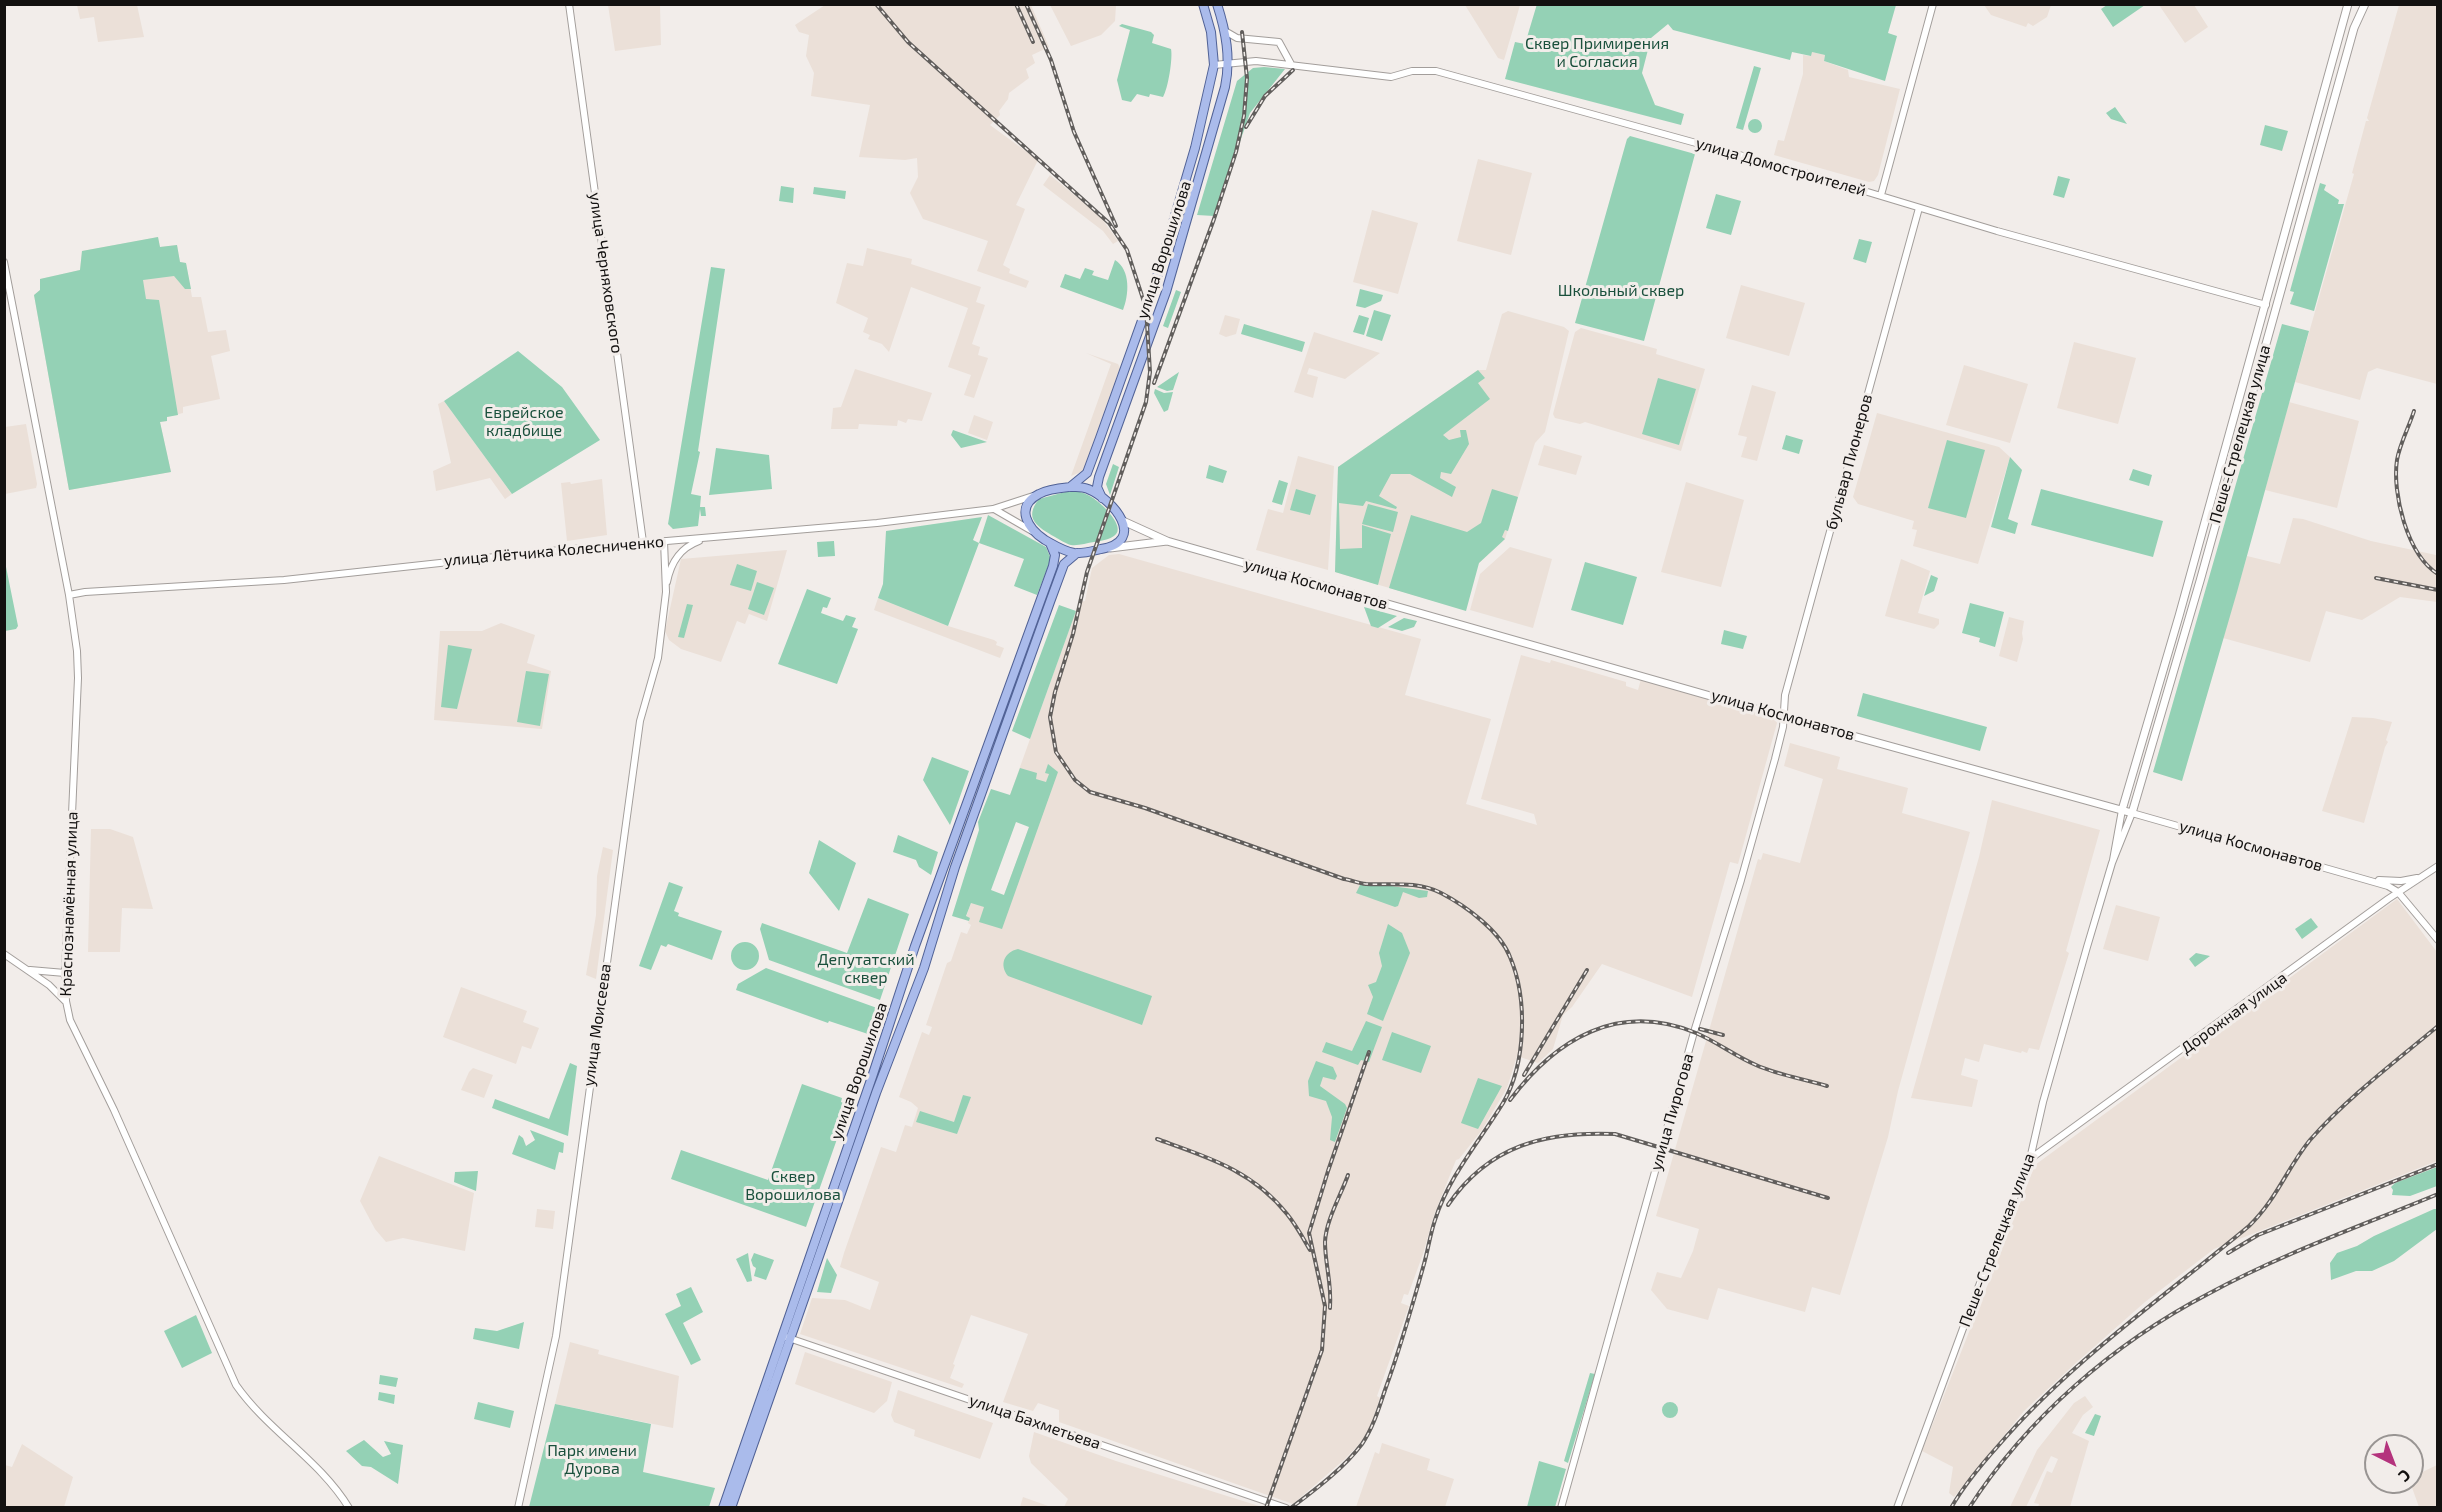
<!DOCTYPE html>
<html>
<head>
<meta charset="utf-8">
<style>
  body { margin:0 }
  #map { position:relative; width:2442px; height:1512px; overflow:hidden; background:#f2edea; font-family:"Exo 2",sans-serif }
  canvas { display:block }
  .frame { position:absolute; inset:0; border:6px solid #131110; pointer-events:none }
  .north { position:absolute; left:2364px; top:1434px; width:60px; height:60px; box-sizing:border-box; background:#f2edea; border:2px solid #999593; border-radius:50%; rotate:138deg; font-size:16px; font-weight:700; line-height:24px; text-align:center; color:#131110 }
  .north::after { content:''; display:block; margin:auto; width:21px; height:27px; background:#b4337d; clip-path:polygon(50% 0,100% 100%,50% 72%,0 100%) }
</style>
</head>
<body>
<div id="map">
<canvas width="2442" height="1512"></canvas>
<div class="frame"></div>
<div class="north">С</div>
</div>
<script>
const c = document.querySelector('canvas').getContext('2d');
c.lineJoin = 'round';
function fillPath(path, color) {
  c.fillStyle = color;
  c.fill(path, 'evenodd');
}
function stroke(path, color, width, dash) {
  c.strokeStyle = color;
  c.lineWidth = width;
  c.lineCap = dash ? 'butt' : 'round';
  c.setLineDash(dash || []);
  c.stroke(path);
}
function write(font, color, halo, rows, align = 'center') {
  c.font = font + ' "Exo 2",sans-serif';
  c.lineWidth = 6;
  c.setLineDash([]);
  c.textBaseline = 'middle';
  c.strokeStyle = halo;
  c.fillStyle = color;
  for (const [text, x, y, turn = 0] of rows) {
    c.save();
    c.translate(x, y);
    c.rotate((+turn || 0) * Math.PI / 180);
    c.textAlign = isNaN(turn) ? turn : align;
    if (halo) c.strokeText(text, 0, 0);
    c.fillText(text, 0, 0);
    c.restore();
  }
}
const built = new Path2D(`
  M77,5H137L144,37L98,42L94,17L80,19Z
  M608,5H660L661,45L615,51Z
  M825,5H1031L1049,47L1032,55L1035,63L1026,69L1029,78L1009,93L1008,99L999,111L1000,115L990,125L1038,160L1016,205L1025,209L1003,265L1010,269L1009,273L1029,281L1026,288L977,271L988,241L923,219L910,193L918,177L917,158L905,160L859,157L870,105L811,96L814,73L806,56L809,35L799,32L795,25Z
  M1050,5H1116L1115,21L1101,35L1071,46Z
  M1465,5H1520L1504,60L1498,58Z
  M1984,5H2051L2047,17L2033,26L2028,23L2026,27L1991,15Z
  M2159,5H2194L2208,27L2185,43Z
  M2399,5H2437V384L2377,368L2368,372L2360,400L2295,382L2354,174L2352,173L2366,121H2369L2367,118Z
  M1812,52L1825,55L1824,61L1848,70L1849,77L1900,89L1878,175L1874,181L1869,182L1774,155L1778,140L1784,141L1803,74V55L1810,56Z
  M1478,159L1532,173L1511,255L1457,241Z
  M1050,175L1100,216L1118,241L1113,244L1103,231L1043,185Z
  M1372,210L1418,223L1398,294L1353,282Z
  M158,237L160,247L177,245L180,262L186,263L192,297H201L208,332L226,330L230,351L211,356L220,399L183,407V413L167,417V421L160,422L171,472L69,490L34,295L40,290V279L80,270L82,251Z
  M867,248L912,259L911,264L981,287L976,302L985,305L972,344L980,347L978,355L988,358L974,398L964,395L971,375L948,367L968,308L911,287L889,352L882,344L868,339L870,335L863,332L868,318L836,303L847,263L863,266Z
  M1741,285L1805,303L1789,356L1726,338Z
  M1508,311L1564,327L1569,331L1545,432L1535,443L1505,539L1437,602L1335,572L1338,467L1478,370H1486L1502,314Z
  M1225,315L1240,319L1236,334L1226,337L1219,334Z
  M1581,328L1657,349L1656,354L1705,369L1681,451L1585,422L1580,424L1555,418L1553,414L1567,361L1575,332Z
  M1314,332L1380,353L1345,379L1309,368L1307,374L1318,377L1313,398L1294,392Z
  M2074,342L2136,358L2118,424L2057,408Z
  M1086,353L1118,364L1120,368L1083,471L1071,476L1111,364Z
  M1964,365L2028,384L2010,443L1946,425Z
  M855,369L932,393L922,421L908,419L906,423L898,420L897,426L859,424L858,429H831L833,408L841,407Z
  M1752,385L1776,392L1757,461L1741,457L1747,437L1738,435Z
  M444,401L512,494L505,499L490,478L436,491L433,471L451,463L438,404Z
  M2289,402L2359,421L2337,508L2265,490Z
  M1877,413L1999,447L2010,457L1978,564L1913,546L1917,530L1912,529L1914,521L1858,504L1853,497Z
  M974,415L993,422L987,440L968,433Z
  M26,424L37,484L36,488L5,494V427Z
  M1544,445L1582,456L1576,475L1538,465Z
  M1298,456L1334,466L1328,570L1256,550L1268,509L1283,513Z
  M602,479L607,535L567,541L561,483L570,482L571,484Z
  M1686,482L1744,500L1721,587L1661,572Z
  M2293,518L2303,519L2371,541L2436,555L2437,551V602L2400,597L2362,620L2326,611L2310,662L2223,638L2247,556L2280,564Z
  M1510,547L1552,559L1533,628L1470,610L1480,574Z
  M787,550L767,621L749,614L745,624L737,621L721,662L681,649L669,640L665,631L681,559Z
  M1119,554L1421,639L1405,695L1491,719L1466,804L1537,825L1534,814L1481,799L1521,655L1550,663L1551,660L1626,682V686L1638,690L1641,679L1774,716L1777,723L1738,864L1730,862L1692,997L1602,964L1572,1007L1563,1015L1553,1049L1538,1063L1517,1056L1507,1088L1482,1130L1459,1159L1456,1160L1434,1215L1423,1254L1408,1295L1404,1294L1401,1303L1409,1306L1377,1396L1380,1398L1370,1427L1363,1440L1345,1459L1293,1504L1059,1422V1410L1038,1403L1033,1411L1003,1402L1028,1334L971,1315L953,1364L955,1365L950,1378L964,1384L962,1388L800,1334L812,1298L845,1300L870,1310L879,1282L840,1267L844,1253L881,1147L896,1152L905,1125L912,1127L918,1108L911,1102L899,1097L922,1032L929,1035L931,1030L932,1027L926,1025L947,963L951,961L961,932L967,934L971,925L968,923L970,918L966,917L971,903L1004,895L1029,827L1010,795L1079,602L1085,601L1092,568L1109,555Z
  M1901,559L1930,571L1918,613L1939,619V624L1934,629L1885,616Z
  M878,598L948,626L994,640L997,642L996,645L1004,648L1000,658L874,610Z
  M2009,617L2024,621L2022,633L2023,639L2017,662L1999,656Z
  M501,623L535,635L527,663L551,671L542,729L434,720L440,631H482Z
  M2352,717L2373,718L2392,722L2386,740L2388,742L2385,747L2364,823L2322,811Z
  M1790,743L1840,757L1837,769L1908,788L1902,813L1970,832L1898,1091L1888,1137L1840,1295L1812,1287L1805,1312L1718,1288L1708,1320L1667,1309L1651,1290L1657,1272L1681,1278L1693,1251L1699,1229L1656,1216L1758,859L1761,860L1763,853L1800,863L1823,779L1784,766Z
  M1992,800L2100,830L2066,951L2069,953L2039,1050L2029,1048L2027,1053L2022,1051L2021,1053L1984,1044L1979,1062L1965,1058L1961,1075L1978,1080L1972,1107L1911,1098L1979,857Z
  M91,829H110L133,837L153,909L122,908L120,952H88Z
  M603,847L613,850L596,979L586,975L596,915L597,876Z
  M2397,899L2437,952V1161L2214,1249L2145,1302L2077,1362L2024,1411L1954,1497L1949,1493L1953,1467L1922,1451L2035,1165Z
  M2116,905L2160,917L2148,961L2103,949Z
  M461,987L527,1011L523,1022L539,1028L531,1049L522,1046L516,1064L443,1037Z
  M473,1068L493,1075L484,1098L461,1090L469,1072Z
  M379,1156L474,1193L465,1251L403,1238L386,1242L375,1229L360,1201Z
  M537,1209L555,1211L553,1229L535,1227Z
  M570,1342L599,1350L598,1354L679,1376L673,1428L555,1404Z
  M805,1352L892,1382L887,1401L874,1413L795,1384Z
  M898,1390L993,1423L980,1459L914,1436L915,1430L894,1422L891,1415Z
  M2085,1396L2093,1407L2083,1415L2072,1433L2089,1441L2070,1507H2038L2039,1504L2034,1503L2047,1471L2052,1473L2058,1459L2051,1456L2026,1507H2010L2037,1450L2074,1403Z
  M1034,1432L1116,1461L1262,1507H1064L1068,1499L1031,1463L1029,1456Z
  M1382,1443L1430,1459L1427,1470L1454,1479L1445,1507H1356L1375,1452L1379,1454Z
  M22,1444L73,1477L64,1507H5V1465L12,1467Z
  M2437,1465V1507H2419L2410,1482L2412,1477Z
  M1023,1497L1051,1507H1020Z`);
const green = new Path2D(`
  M1537,4L1896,5L1888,33L1897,36L1885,81L1824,61L1825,55L1812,52L1811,56L1792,52L1790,60L1673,30L1668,24L1651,38L1642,73L1655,105L1684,114L1681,125L1505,79L1515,42L1525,44Z
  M2107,5V4L2145,5L2113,27L2101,9Z
  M1122,24L1151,32L1154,35L1152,43L1171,49C1173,58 1168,89 1163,97L1150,94L1149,97L1137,94L1131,102L1122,100L1117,80L1130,30L1119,26Z
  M1754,66L1761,68L1743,130L1736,128Z
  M1264,67L1285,69L1250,113L1214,216L1197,215L1237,81L1253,68Z
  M2115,107L2127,124L2111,119L2106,113Z
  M1748 126a7 7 0 1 1 14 0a7 7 0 1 1-14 0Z
  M2265,125L2288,131L2282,151L2260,145Z
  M1630,136L1695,154L1644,341L1575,323L1627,139Z
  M2058,176L2070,179L2064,198L2053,195Z
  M2320,183L2326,185L2324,190L2339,200L2338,204H2344L2314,311L2290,304L2294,292L2290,291Z
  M781,186L794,188L793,203L779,201Z
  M814,187L846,191L845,199L813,194Z
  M1716,194L1741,201L1731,235L1706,228Z
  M158,237L160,247L177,245L180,262L186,263L191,289H185L174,276L143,280L146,299L159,300L178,415L167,417V421L160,422L171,472L69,490L34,295L40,290V279L80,270L82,251Z
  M1859,239L1872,242L1866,263L1853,259Z
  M1115,260C1131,270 1129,295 1123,310L1060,287L1065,274L1080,279L1085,268L1094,271L1092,275L1108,280Z
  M711,267L725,269L698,451L700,452L691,494L701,496L700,507H705L706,516H701L700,509L698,526L673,529L668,524Z
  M1360,289L1383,295L1381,301L1365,308L1356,306Z
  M1176,290L1181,292L1168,328L1163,326Z
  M1374,310L1391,315L1382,341L1366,336Z
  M1359,315L1369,318L1364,335L1353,332Z
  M1244,324L1305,342L1302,352L1241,334Z
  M2282,324L2309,331L2237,592L2182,781L2153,772Z
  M518,351L562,387L600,440L512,494L444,401Z
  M1478,370L1485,378L1478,383L1490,399L1443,435L1449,440L1461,437L1460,430H1466L1469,444L1451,474L1441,472L1440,478L1456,487L1452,497L1410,474H1391L1379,496L1397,507L1396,509L1366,501L1363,506L1339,503L1340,549L1362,548V525L1391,534L1378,585L1335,572L1338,467Z
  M1179,372L1173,390L1167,391L1157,387Z
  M1658,378L1696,389L1679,445L1642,434Z
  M1155,389L1164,393L1173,392L1168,410L1164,412L1154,393Z
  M953,430L987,442L961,448L951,435Z
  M1786,435L1803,440L1799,454L1782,449Z
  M1947,440L1985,450L1966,518L1928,508Z
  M716,448L769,455L772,489L709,495Z
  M2010,457L2022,470L2008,519L2018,523L2015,534L1991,527Z
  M1113,464L1119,467L1110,495L1106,484Z
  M1209,465L1227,471L1223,483L1206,478Z
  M2133,469L2152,475L2149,486L2129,480Z
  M1279,480L1288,483L1282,505L1272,502Z
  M1296,489L1316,495L1310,515L1290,510Z
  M1492,489L1518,497L1508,531L1505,530L1502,537L1505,539L1479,563L1466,611L1389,588L1411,515L1467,532L1481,523Z
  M2041,489L2163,521L2153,557L2031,525Z
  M1069,491C1086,491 1093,497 1105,508C1124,529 1123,538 1094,542C1087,543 1078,546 1071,545C1066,544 1059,539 1055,537C1038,527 1023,519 1039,499Z
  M1368,504L1398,512L1393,532L1362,524Z
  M988,515L1046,547L1051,559L1037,595L1014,586L1024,559L979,543L948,626L878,598L883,584L886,531L982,517L973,540L979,543Z
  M834,541L835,556L818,557L817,542Z
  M4,557L18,626L16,629L5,631Z
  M1585,562L1637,577L1623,625L1571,610Z
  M737,564L757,571L751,591L730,585Z
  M1931,575L1938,578L1934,591L1924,596Z
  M757,582L774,588L764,615L748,609Z
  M807,589L831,598L827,608L823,607L821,613L843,621L846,615L856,618L852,627L858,629L837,684L778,664Z
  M1970,603L2004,612L1995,647L1979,642L1980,638L1962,633Z
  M687,604L693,605L684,638L678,637Z
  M1059,605L1076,611L1030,739L1012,731Z
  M1364,607L1397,616L1378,628L1371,626Z
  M1404,618L1417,621L1414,627L1402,631L1388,627Z
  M1724,630L1747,636L1743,649L1721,644Z
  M448,645L472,649L457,709L441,707Z
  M526,671L549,674L540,726L517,722Z
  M1863,693L1987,727L1980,751L1857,716Z
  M932,757L969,771L950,825L923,780Z
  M1048,764L1058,772L1002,929L979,922L984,907L971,903L966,916L970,918L969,921L952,916L979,830L978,822L991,789L1010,795L1020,768L1037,773L1036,779L1046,782L1049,774L1045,773ZM1016,822L1029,827L1004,895L991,890Z
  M898,835L938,852L931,875L919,867L916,860L893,852Z
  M819,840L856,863L839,911L809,873Z
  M669,882L683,887L674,911L679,913L678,916L722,931L712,960L668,944L666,947L661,945L651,970L639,966Z
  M1360,885L1391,886L1428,891L1427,897L1419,898L1403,892L1398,906L1395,907L1356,893Z
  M868,898L909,914L880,1000L769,960L760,929L762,923L847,953Z
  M2311,918L2318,927L2302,939L2295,929Z
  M1388,924L1402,933L1410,953L1383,1021L1367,1014L1373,997L1368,985L1376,982L1382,966L1379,953Z
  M731 956a14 14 0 1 1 28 0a14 14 0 1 1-28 0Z
  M1018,949L1152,996L1142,1025L1008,976C999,965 1004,952 1018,949Z
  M2196,953L2210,956L2195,967L2189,959Z
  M766,968L877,1008L868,1034L829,1021L828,1023L736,990L738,984Z
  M1366,1021L1382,1027L1369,1062L1361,1060L1358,1065L1322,1052L1326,1042L1352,1051Z
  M1392,1032L1431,1046L1421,1073L1382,1060Z
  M1316,1061L1333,1067L1337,1076L1335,1080L1323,1077L1320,1086L1345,1104L1347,1108L1335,1142L1330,1140L1332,1117L1326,1101L1309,1096L1308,1081Z
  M570,1063L577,1066L568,1136L492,1108L495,1099L549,1119Z
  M1478,1078L1502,1086L1478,1129L1461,1123Z
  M802,1084L842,1098L841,1102L849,1105L806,1227L671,1179L681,1150L768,1180Z
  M963,1095L971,1097L957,1134L916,1122L920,1111L954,1122Z
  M530,1130L564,1143L563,1153L559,1152L555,1170L512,1154L519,1135L523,1138L526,1146L535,1140Z
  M2437,1167V1186L2410,1196L2392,1195L2393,1190L2391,1187L2395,1183Z
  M478,1171L476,1191L454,1182L455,1172Z
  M2434,1209H2437V1229L2394,1261L2372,1271H2356L2331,1280L2330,1263L2337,1253L2357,1246L2374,1236Z
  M748,1253L752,1281L747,1282L736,1259Z
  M754,1253L774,1260L766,1280L754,1276L756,1268L753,1266L751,1260Z
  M827,1258L837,1275L831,1293L817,1292Z
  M691,1287L703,1312L683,1323L701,1360L691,1365L665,1314L681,1306L676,1294Z
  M196,1315L212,1353L182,1368L164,1331Z
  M524,1322L519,1349L473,1339L475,1328L497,1331Z
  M1590,1373L1595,1374L1568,1463L1564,1461Z
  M380,1375L398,1378L396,1387L379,1384Z
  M379,1392L395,1395L394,1404L378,1400Z
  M1662 1410a8 8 0 1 1 16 0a8 8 0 1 1-16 0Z
  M478,1402L514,1411L510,1428L474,1419Z
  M555,1404L651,1424L643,1472L715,1488L709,1507H529Z
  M2095,1414L2101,1416L2094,1436L2085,1433Z
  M364,1440L383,1457L391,1454L384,1441L403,1445L398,1484L371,1467L362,1466L346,1451Z
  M1539,1461L1566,1469L1555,1507H1527Z`);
const tertiary = new Path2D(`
  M569,4L643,542
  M1225,31L1237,38L1279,42L1291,64
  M1214,65L1256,61L1391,77L1412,71H1436L1808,174L1997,231L2266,305
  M1881,195L1933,4
  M4,262L69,595L77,651L78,678L65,973L66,1001L70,1020L114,1110L236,1385C268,1431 320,1460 349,1508
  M994,509L1032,531
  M667,582C671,562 680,548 699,541
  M69,595L85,592L284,580L550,551L877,523L993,509L1033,496
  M2113,860L2122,810
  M2379,880L2401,881L2417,878
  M4,954L49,985L65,1001
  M30,970L65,973
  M2030,1159L2388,899L2438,866
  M783,1336L1286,1508
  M518,1508L556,1336L640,721L658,658L666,592L664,541
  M1561,1508L1694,1032L1741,880L1775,759L1783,727L1785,695L1919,208
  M1897,1508L1976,1293L2030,1159L2043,1102L2087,947L2112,863L2132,813L2388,886L2398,892L2438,940`);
const secondary = new Path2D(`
  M1123,521L1167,541L1770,713L2132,813L2200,581L2354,28L2365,4
  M1110,548L1167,541
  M2122,810L2179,616L2348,4`);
const primary = new Path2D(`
  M1070,487L1087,473L1100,438L1154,287L1195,148L1214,65L1211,32L1203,4
  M1070,487C1076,487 1082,486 1088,489C1113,499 1148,541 1101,549C1093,551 1083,554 1074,553C1063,551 1054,545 1045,540C1028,529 1014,507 1039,494C1048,489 1060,488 1070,487Z
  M1102,498L1097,487L1099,477L1166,292L1225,87C1231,58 1226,32 1217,4
  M723,1508L873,1074L915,946L1053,566L1055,555L1050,543
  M731,1508L876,1093L924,968L955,867L1050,602L1064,564L1077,553`);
const rail = new Path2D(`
  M876,4L908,42L1109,223L1127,250L1146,308L1150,372L1146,402L1087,572L1073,634L1055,692L1050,717L1056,752L1075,780L1090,792L1145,808L1344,879C1351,880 1358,883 1366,884C1392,885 1417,881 1441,893C1466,906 1500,931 1510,957C1528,999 1526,1064 1503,1103C1479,1142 1449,1176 1435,1220C1430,1235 1428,1250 1424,1264C1412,1307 1400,1349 1385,1390C1379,1408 1373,1428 1362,1444C1343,1469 1316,1489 1291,1508
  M1016,4L1033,42
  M1026,4L1051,60L1074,132L1116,226
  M1246,127L1265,96L1293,70
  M1154,383L1214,219L1236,152L1244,116L1247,78L1242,32
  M2414,411C2409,427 2400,443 2397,460C2392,493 2407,555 2438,574
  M2376,578L2438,590
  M1700,1029L1723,1035
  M1524,1075L1587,970
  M1510,1100C1556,1039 1618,1001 1696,1033C1717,1042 1735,1056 1756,1065C1778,1075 1804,1079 1827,1086
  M1157,1139C1207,1157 1252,1170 1287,1214C1296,1225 1303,1238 1310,1250
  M1448,1205C1489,1145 1546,1131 1615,1134L1828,1198
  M2228,1253L2258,1235L2438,1164
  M1330,1308C1332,1284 1325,1264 1325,1242C1326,1220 1341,1195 1348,1175
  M1266,1508L1322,1350L1325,1306L1309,1233L1328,1171L1369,1052
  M1951,1508C1964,1485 1981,1465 1998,1446C2071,1361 2164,1297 2249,1226C2277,1199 2287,1168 2310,1140C2346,1099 2396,1061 2438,1026
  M1969,1508C2027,1418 2114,1343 2208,1294C2281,1254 2361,1226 2438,1194`);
const parkNames = [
  ["Сквер Примирения",1597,44],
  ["и Согласия",1597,62],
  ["Школьный сквер",1621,291],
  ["Еврейское",524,413],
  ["кладбище",524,431],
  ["Депутатский",866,960],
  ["сквер",866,978],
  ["Сквер",793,1177],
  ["Ворошилова",793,1195],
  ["Парк имени",592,1451],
  ["Дурова",592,1469]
];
const streetNames = [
  ["улица Домостроителей",1781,167,16],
  ["улица Ворошилова",1164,250,-72],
  ["улица Черняховского",606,273,82],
  ["Пеше-Стрелецкая улица",2240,434,-74],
  ["бульвар Пионеров",1849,462,-75],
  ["улица Лётчика Колесниченко",554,551,-5],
  ["улица Космонавтов",1316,584,16],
  ["улица Космонавтов",1783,715,16],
  ["улица Космонавтов",2251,846,16],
  ["Краснознамённая улица",69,904,-88],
  ["Дорожная улица",2234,1013,-36],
  ["улица Моисеева",597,1025,-82],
  ["улица Ворошилова",859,1071,-71],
  ["улица Пирогова",1672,1112,-74],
  ["Пеше-Стрелецкая улица",1997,1240,-69],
  ["улица Бахметьева",1035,1422,19]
];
fillPath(built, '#ebe0d8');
fillPath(green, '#94d1b5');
stroke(tertiary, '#a39e9b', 8);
stroke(secondary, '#a39e9b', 9);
stroke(primary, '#516296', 10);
stroke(tertiary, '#fff', 6);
stroke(secondary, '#fff', 7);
stroke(primary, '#aabbeb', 8);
stroke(rail, '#615e5c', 4);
stroke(rail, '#f2edea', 1.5, [4.5]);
write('16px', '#1a503c', '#f2edea', parkNames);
write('16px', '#131110', '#f2edea', streetNames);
</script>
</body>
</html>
